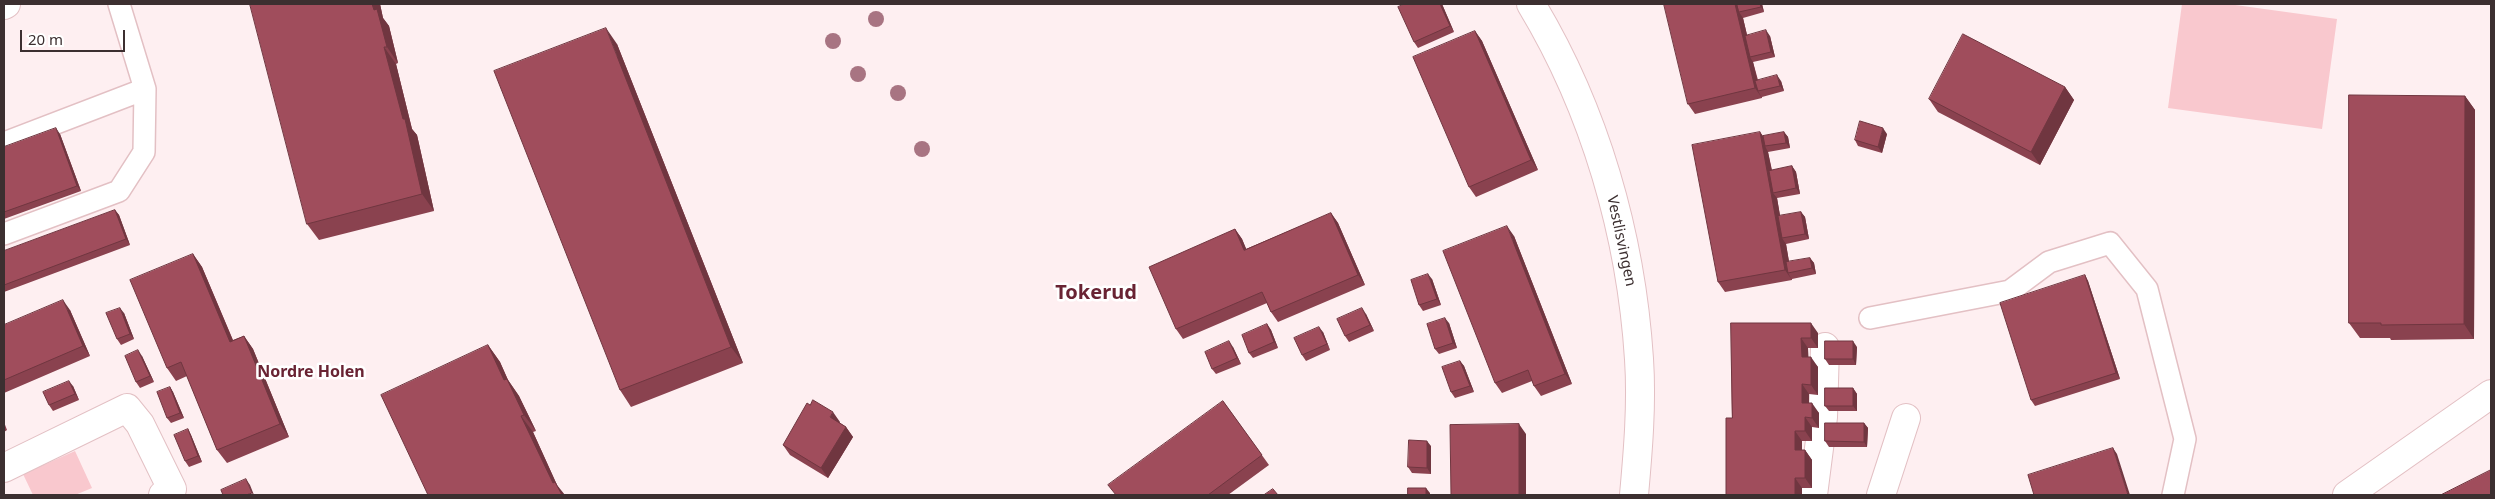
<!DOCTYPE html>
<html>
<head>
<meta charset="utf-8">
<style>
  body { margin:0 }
  #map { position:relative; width:2495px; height:499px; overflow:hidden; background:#feeff1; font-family:"Noto Sans",sans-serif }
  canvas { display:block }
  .frame { position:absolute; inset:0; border:5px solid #3c2f30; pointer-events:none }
  .scale { position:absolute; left:20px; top:30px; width:105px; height:22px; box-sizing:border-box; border:2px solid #3c2f30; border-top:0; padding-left:6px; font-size:15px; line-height:18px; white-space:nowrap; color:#3c2f30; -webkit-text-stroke:4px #fff; paint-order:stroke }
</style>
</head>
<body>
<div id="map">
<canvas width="2495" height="499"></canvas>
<div class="frame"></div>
<div class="scale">20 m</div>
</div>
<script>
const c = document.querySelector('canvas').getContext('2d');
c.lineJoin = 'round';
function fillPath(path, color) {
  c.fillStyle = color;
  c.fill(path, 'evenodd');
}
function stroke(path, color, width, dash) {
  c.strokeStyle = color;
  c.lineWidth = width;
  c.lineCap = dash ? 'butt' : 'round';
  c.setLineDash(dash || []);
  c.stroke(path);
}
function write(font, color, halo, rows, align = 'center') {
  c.font = font + ' "Noto Sans",sans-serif';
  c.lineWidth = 5;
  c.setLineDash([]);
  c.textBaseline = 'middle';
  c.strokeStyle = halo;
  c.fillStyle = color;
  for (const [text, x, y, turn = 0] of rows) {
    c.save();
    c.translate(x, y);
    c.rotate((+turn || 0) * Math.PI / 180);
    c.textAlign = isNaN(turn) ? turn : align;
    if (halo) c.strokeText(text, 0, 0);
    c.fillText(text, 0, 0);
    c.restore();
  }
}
const green = new Path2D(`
  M2182,4H2228L2337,19L2322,129L2168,108Z
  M75,451L92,488L75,495H33L23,474Z`);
const service = new Path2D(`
  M4,143L145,89
  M4,234L119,191L144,152L145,89L119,4
  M1870,318L2010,291L2049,262L2110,243L2147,289L2185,439L2173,495`);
const minor = new Path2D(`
  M4,5L6,4
  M4,468L127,408L140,424L172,489L163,495
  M1813,495L1823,417L1825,347
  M1881,495L1906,418
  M2347,495L2491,394`);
const tertiary = new Path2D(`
  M1531,4C1595,110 1631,235 1639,359C1642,404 1638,451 1634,495`);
const trees = [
  [876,19],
  [833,41],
  [858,74],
  [898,93],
  [922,149]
];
const wall = new Path2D(`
  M250,4H380L383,18L389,26L398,63L396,64L412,129L417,135L434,211L319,240L307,224Z
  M1442,4L1454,32L1418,48L1414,42Z
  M1664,4H1762L1764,12L1743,18L1747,35L1770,36L1775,57L1753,62L1758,80L1781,81L1784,91L1762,97V98L1695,114L1688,104Z
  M1475,31L1482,41L1538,170L1476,197L1469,187Z
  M617,44L743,363L631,407L620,390Z
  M2065,87L2074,100L2040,165L1938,112L1929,99Z
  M2465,96L2475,110L2474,339L2391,340L2390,338H2360L2349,323Z
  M1760,132L1763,136L1784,132L1788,137L1790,148L1768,152L1772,170L1792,166L1796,172L1800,194L1777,198L1780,216L1801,212L1805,217L1809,239L1786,244L1789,262L1810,258L1814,263L1816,274L1792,279V280L1725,292L1718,282Z
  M60,134L81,191L4,219V147Z
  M1887,134L1882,153L1858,146L1855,140Z
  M115,210L119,215L130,245L4,292V251Z
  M1331,213L1338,223L1365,285L1278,322L1271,312L1267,303L1183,339L1176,329L1235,229L1242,239L1246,249Z
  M1514,236L1572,384L1541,396L1534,386L1532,381L1502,393L1495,383Z
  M193,254L202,267L233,340L244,336L253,349L289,437L227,463L217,450L187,376L176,381L167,368Z
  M2085,275L2088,281L2120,379L2035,406L2031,400Z
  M1432,279L1441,305L1423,311L1419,305Z
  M70,310L90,356L4,393V325Z
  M124,313L134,339L121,345L117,339Z
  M1366,314L1374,331L1349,342L1345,336Z
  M1449,323L1457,348L1439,354L1435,349Z
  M1731,323L1818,333V348H1808V357L1818,367V395L1809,394V403L1819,413V428L1812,427V441H1802V450H1805L1812,460V488H1802V495H1726L1732,418Z
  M1267,324L1271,330L1278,348L1253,358L1249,353Z
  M1323,332L1330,350L1306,361L1302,355Z
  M488,345L500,362L508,380L519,396L536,431L533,432L557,485L428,495Z
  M1233,347L1241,364L1216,374L1212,369Z
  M1857,347L1856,365H1829L1825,359Z
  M142,356L154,382L140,388L136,382Z
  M1460,361L1464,366L1474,392L1455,398L1451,392Z
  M73,386L79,400L53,411L49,405Z
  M170,387L173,392L184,418L171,423L167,418Z
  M1853,388L1857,394V411H1829L1825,406Z
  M1223,401L1269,465L1228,495H1116Z
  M4,422L7,430L4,432Z
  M840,422V423L846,427L853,437L828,478L790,455L783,445Z
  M1864,423L1868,428L1867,447H1829L1825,441Z
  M188,429L191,435L202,462L189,467L185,461Z
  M1431,446V474L1412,473L1408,467Z`);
const shadedWall = new Path2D(`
  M372,4H380L383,18L389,26L398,63L387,47Z
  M1440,4H1442L1454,32L1450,26Z
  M1735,4H1739V12L1743,18L1752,56L1750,57L1753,62L1760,91H1758L1762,98L1755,88Z
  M1760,4H1762L1764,12L1761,7Z
  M606,28L617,44L743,363L731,347Z
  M1766,30L1770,36L1775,57L1771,52Z
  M1475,31L1482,41L1538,170L1531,160Z
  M384,47L396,64L412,129L417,135L434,211L422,194Z
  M1777,75L1781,81L1784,91L1780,86Z
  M2065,87L2074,100L2040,165L2031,152Z
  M2465,96L2475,110L2474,339L2464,324Z
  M56,128L60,134L81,191L77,186Z
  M1883,128L1887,134L1882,153L1878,147Z
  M1760,132L1767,142L1765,146L1768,152L1776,192L1773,193L1777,198L1784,238H1782L1786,244L1791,273H1788L1792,280L1785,270Z
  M1784,132L1788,137L1790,148L1786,143Z
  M1792,166L1796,172L1800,194L1796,188Z
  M115,210L119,215L130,245L126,239Z
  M1801,212L1805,217L1809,239L1805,234Z
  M1331,213L1338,223L1365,285L1358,275Z
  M1507,226L1514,236L1572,384L1565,374Z
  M1235,229L1242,239L1251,260L1244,250Z
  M193,254L202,267L239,355L230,342Z
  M1810,258L1814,263L1816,274L1812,268Z
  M1428,274L1432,279L1441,305L1437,299Z
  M2085,275L2088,281L2120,379L2116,373Z
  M63,300L70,310L90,356L83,346Z
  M120,308L124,313L134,339L130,334Z
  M1362,308L1366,314L1374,331L1370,325Z
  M1445,318L1449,323L1457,348L1453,343Z
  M1811,323L1818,333V348L1811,338Z
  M1267,324L1271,330L1278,348L1274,342Z
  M1319,327L1323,332L1330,350L1327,344Z
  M244,336L253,349L289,437L280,424Z
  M1801,338L1808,348L1809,367L1802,357Z
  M1229,341L1233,347L1241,364L1237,358Z
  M1853,341L1857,347L1856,365L1853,359Z
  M488,345L500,362L508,380L519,396L536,431L524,415L504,380Z
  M138,350L142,356L154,382L150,376Z
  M1811,357L1818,367V395L1811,385Z
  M1460,361L1464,366L1474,392L1470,386Z
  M69,381L73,386L79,400L75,394Z
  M1802,384L1809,394V413L1802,403Z
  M170,387L173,392L184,418L180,413Z
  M1853,388L1857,394V411L1853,406Z
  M1812,403L1819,413V428L1812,418Z
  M833,412L840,422L837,427L830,417Z
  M521,416L533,432L557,485L565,495H561L553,483Z
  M1805,417L1812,427V441L1805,431Z
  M1864,423L1868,428L1867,447L1864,442Z
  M1519,424L1526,434V495H1519Z
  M846,427L853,437L828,478L821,468Z
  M188,429L191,435L202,462L198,456Z
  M1795,431L1802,441V460L1795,450Z
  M1427,441L1431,446V474L1427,468Z
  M2113,448L2117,454L2130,495H2128Z
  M1805,450L1812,460V488L1805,478Z
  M1795,478L1802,488V495H1795Z
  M246,479L250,485L254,495H253L252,493Z
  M1426,488L1430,493V495H1426Z`);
const building = new Path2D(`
  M250,4H372L374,10L377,9L387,47H384L403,119H405L422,194L307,224Z
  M1405,4H1440L1450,26L1414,42L1398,7Z
  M1664,4H1735L1755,88L1688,104Z
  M1737,4H1760L1761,7L1739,12Z
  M606,28L731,347L620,390L494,71Z
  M1766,30L1771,52L1750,57L1745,36Z
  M1475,31L1531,160L1469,187L1413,57Z
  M1963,34L2065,87L2031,152L1929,99Z
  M1777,75L1780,86L1758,91L1755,81Z
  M2349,95L2465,96L2464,324L2381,325V323H2349Z
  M1860,121L1883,128L1878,147L1855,140Z
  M56,128L77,186L4,212V147Z
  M1760,132L1785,270L1718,282L1692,145Z
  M1784,132L1786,143L1765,146L1763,136Z
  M1792,166L1796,188L1773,193L1769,171Z
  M115,210L126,239L4,285V251Z
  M1801,212L1805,234L1782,238L1778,216Z
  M1331,213L1358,275L1271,312L1262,292L1176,329L1149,267L1235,229L1244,250Z
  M1507,226L1565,374L1534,386L1528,370L1495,383L1443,251Z
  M193,254L230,342L244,336L280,424L217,450L181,362L167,368L130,280Z
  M1810,258L1812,268L1788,273L1786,262Z
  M1428,274L1437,299L1419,305L1411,280Z
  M2085,275L2116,373L2031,400L2000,303Z
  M63,300L83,346L4,380V325Z
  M120,308L130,334L117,339L106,313Z
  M1362,308L1370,325L1345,336L1337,319Z
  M1445,318L1453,343L1435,349L1427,324Z
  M1731,323H1811V338H1801L1802,357H1811V385L1802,384V403H1812V418L1805,417V431H1795V450H1805V478H1795V495H1726V418H1732Z
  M1267,324L1274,342L1249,353L1242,335Z
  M1319,327L1327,344L1302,355L1294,338Z
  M1229,341L1237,358L1212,369L1205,352Z
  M1825,341H1853V359H1825Z
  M488,345L504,380L507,379L524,415L521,416L553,483L555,482L562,495H428L381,395Z
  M138,350L150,376L136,382L125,356Z
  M1460,361L1470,386L1451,392L1442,367Z
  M69,381L75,394L49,405L43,392Z
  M170,387L180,413L167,418L157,392Z
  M1825,388H1853V406H1825Z
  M813,400L833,412L830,417L846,427L821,468L783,445L807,403L810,405Z
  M1223,401L1262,455L1208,495H1116L1108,485Z
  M1825,423H1864V442L1825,441Z
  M1519,424V495H1451L1450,425Z
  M188,429L198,456L185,461L174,435Z
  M1409,440L1427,441V468L1408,467Z
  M2113,448L2128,495H2034L2028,475Z
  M2491,470V495H2441Z
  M246,479L252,493L246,495H223L221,490Z
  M1408,488H1426V495H1408Z
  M1273,489L1278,495H1264Z`);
const streetNames = [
  ["Vestlisvingen",1621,241,78]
];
const neighbourhoodNames = [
  ["Nordre Holen",311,372]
];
const districtNames = [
  ["Tokerud",1096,293]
];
fillPath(green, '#f9c8ce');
stroke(service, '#e3c0c4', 24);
stroke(minor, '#e3c0c4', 30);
stroke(tertiary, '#e3c0c4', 30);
stroke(service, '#fff', 21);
stroke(minor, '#fff', 28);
stroke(tertiary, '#fff', 28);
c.fillStyle = '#a87482';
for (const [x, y] of trees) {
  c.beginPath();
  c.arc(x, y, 8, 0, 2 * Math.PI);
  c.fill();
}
fillPath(wall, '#8a424f');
fillPath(shadedWall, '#703640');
fillPath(building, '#a04d5c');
stroke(building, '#703640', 1);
write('15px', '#3c2f30', '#fff', streetNames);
write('bold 16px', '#692333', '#fff', neighbourhoodNames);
write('bold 20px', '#692333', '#fff', districtNames);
</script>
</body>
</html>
